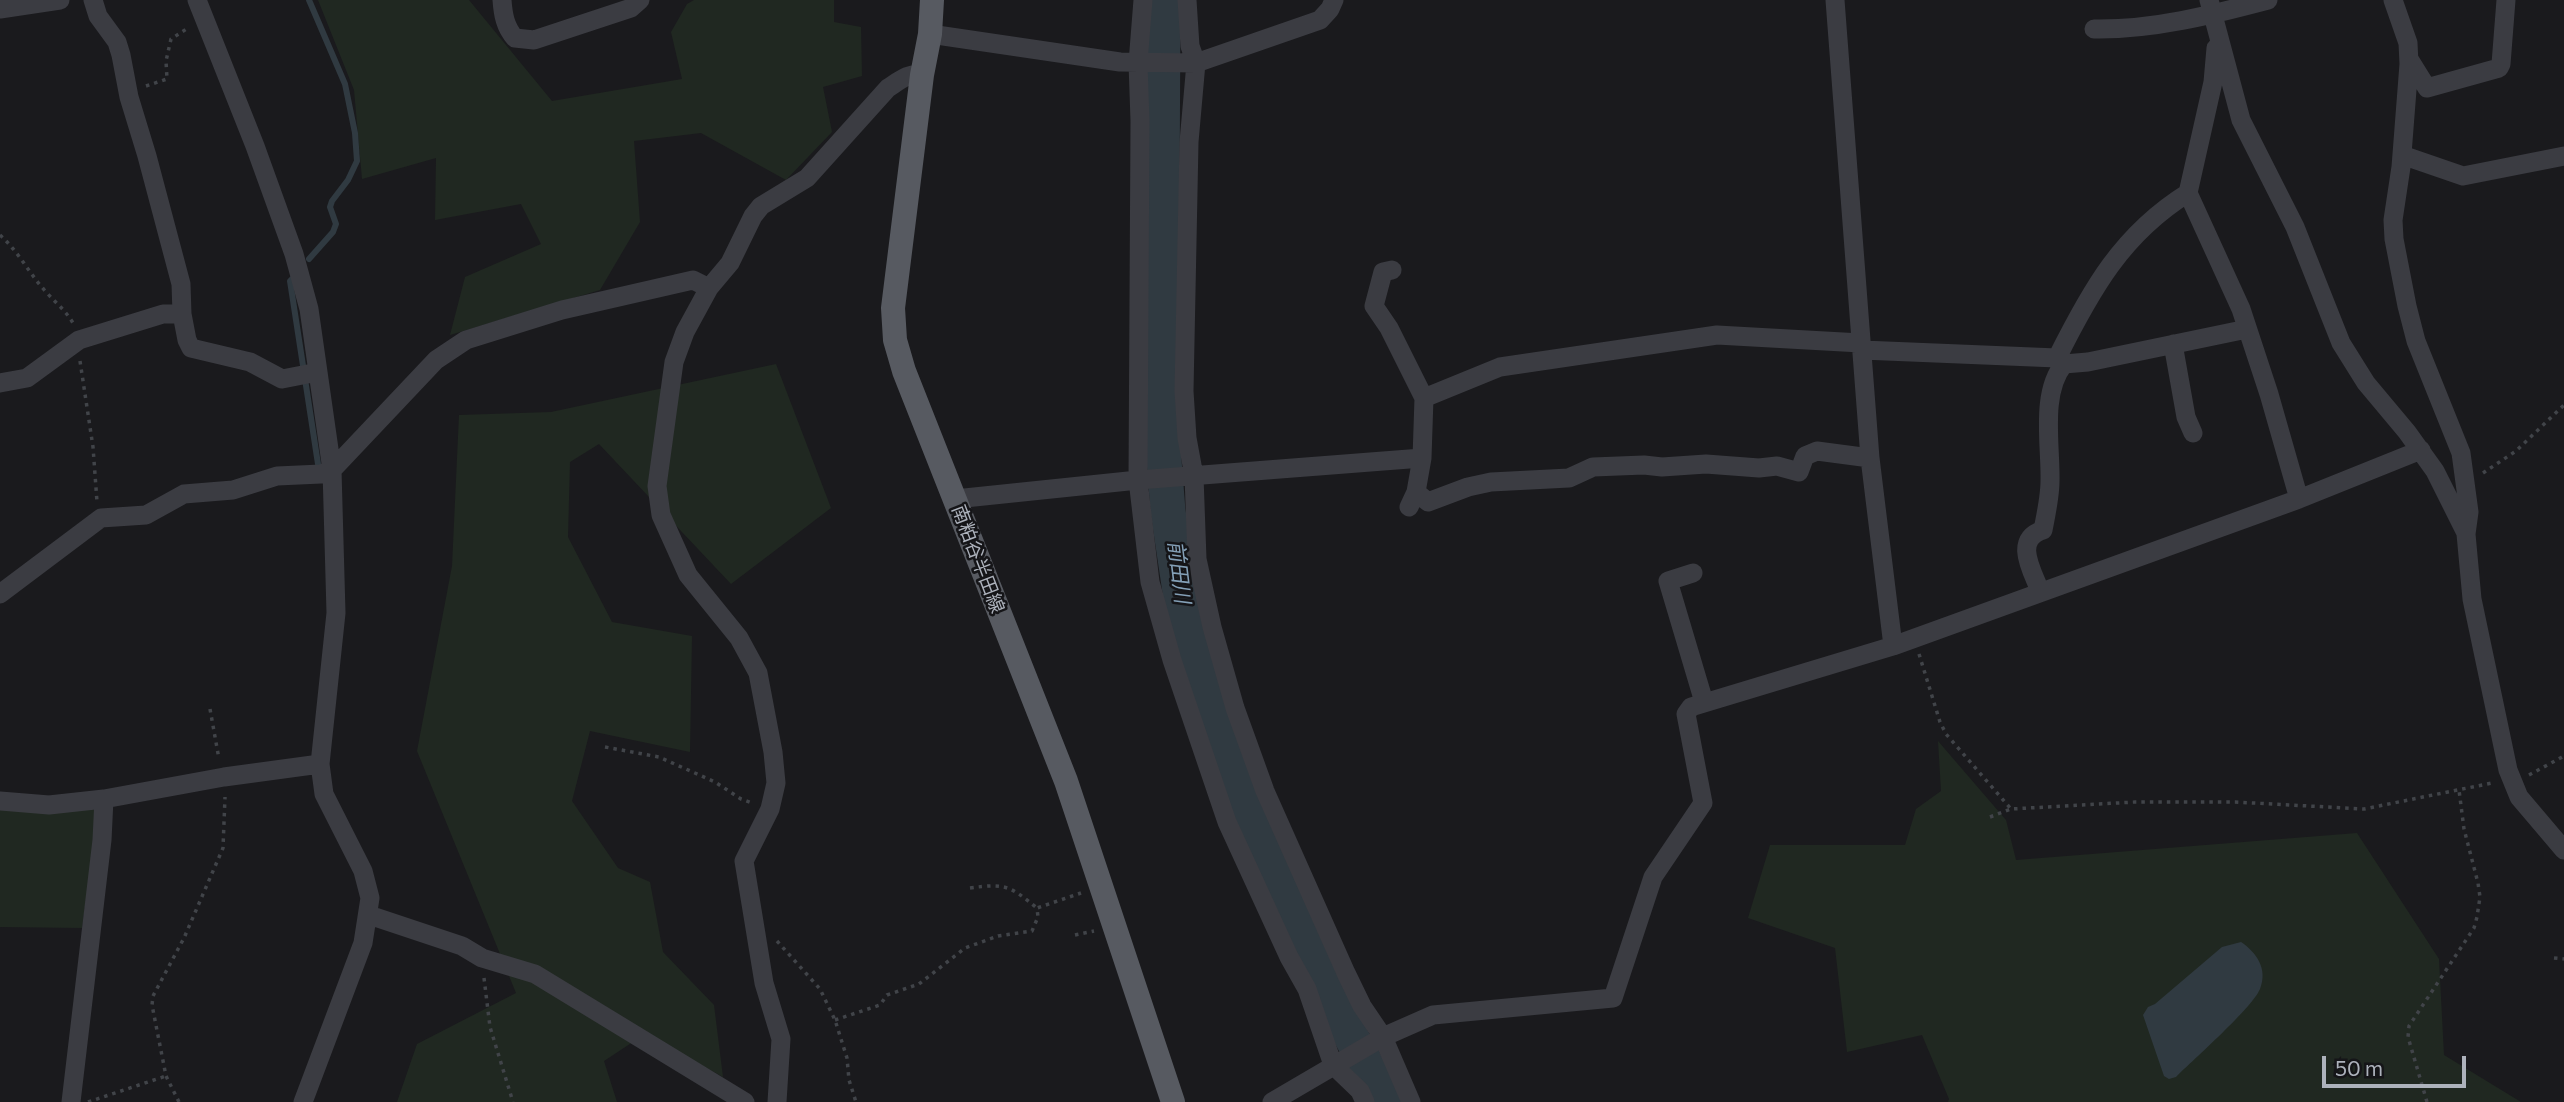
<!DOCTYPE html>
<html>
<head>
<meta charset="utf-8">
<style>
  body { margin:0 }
  #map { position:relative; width:2564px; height:1102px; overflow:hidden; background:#1a1a1d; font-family:Commissioner,sans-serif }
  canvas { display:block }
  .scale { position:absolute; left:2322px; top:1056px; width:144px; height:32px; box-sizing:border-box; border:4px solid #adb2bc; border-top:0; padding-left:9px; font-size:21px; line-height:24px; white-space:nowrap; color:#adb2bc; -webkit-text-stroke:5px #151518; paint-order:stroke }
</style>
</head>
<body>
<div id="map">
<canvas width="2564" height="1102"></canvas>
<div class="scale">50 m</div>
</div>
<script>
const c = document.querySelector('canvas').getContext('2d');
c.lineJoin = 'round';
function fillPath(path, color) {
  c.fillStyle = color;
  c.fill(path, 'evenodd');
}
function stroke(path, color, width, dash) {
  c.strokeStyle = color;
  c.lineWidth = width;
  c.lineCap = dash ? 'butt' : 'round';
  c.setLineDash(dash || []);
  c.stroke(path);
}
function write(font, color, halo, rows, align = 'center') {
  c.font = font + ' Commissioner,"Noto Sans JP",sans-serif';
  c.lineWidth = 5;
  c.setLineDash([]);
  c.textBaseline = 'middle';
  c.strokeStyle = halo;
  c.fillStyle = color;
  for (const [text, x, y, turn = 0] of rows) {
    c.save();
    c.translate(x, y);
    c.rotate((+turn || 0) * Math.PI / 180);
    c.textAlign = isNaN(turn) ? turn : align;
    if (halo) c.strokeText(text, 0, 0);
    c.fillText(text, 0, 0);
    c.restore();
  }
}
const green = new Path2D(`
  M318,0H469L552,101L682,79L671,32L687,4L694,0H834V22L861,27L862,76L823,87L832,132L786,180L701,133L634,141L640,222L600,290L450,335L465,277L541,244L521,204L435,220L436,158L362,179L354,90Z
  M776,364L831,508L731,584L599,444L570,462L568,537L612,622L692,636L690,752L590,731L572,801L618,868L650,882L663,952L714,1005L723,1077L645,1034L604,1061L617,1102H397L417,1044L516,993L417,751L452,566L459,415L551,412Z
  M1938,741L2006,820L2016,860L2357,833L2439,959L2444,1055L2521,1102H1948L1949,1099L1922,1035L1847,1052L1835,948L1748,918L1770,845H1905L1916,809L1941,791Z
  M0,807H92L98,816L82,928L0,927Z`);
const water = new Path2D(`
  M2241,942C2257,953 2268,969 2260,989C2252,1008 2194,1059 2176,1077L2169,1079L2164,1076L2143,1015L2148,1007L2155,1004L2222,947Z`);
const stream = new Path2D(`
  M309,259L333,232L336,224L330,207L332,201L348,180L357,161L355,133L345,84L309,0
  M293,278L290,281L304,372
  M305,379L318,464`);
const river = new Path2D(`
  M1163,0L1161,422L1168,511L1182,605L1213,718L1241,795L1332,1002L1387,1102`);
const path = new Path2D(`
  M146,86L167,79L166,61L171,39L188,28
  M0,235C19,252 30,275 47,293C57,304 66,311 73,323
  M80,361L93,447L97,502
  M2483,473L2516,451L2564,405
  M1919,654L1940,722L1946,734L2011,809
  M210,709L219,759
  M605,747L659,757L715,782L741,799L752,803
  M2529,775L2564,756
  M1990,817L2011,809L2135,802H2235L2364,809L2492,783
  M970,888C1006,883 1010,886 1037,908
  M1075,935L1094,931
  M777,941L820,989L835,1020L847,1058L849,1080L856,1102
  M2554,958L2564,959
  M484,978L490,1027L513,1102
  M835,1020L880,1005L887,995L919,984L965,948L998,936L1032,931L1038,917L1037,908L1081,893
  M88,1102L166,1076
  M179,1102L166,1076L152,1005L153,996L184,938L223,848L225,797
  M2427,1102L2408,1037L2409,1026L2474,928L2477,917L2480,897L2478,883L2464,829L2459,790`);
const minor = new Path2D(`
  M93,0L98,16L117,42L121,55L129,97L147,156L181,284L182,314L187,340L191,348L250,362L282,379L318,372
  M197,0L255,146L294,254L309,309L332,470L336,613L320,764L324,794L363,871L370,898L363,943L303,1102
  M502,0C503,14 505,27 515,38L534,40L631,8L640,0
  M1143,0L1138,63L1140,121L1138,480L1150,582L1172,660L1227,822L1289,957L1307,989L1333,1065L1360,1091L1365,1102
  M1187,0L1190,46L1196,63L1189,142L1184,391L1187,438L1194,476L1197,559L1212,627L1235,708L1265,791L1346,973L1362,1006L1383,1037L1411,1102
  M2209,0L2241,120L2295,227L2341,343L2366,383L2407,432L2435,471L2466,533
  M2393,0L2408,43L2409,64L2401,167L2393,220L2394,239L2407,306L2416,341L2461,453L2469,512L2466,534L2472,599L2508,770L2519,797L2564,850
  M0,9L60,0
  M2094,29C2153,30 2211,15 2268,0
  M930,34L1120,62L1196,63L1320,20L1330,9L1334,0
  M2216,48L2213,82L2188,193L2241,309L2269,394L2299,499
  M2409,59L2427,88L2499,68L2501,64L2506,0
  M2402,155L2463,176L2564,156
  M1392,270L1383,272L1374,306L1389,328L1424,398L1500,367L1717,335L1861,343
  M2173,344L2186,417L2193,433
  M1862,350L2057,358L2064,364L2088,362L2247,329
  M2057,358C2091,290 2122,234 2188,193
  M0,383L27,378L79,340L163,314H182
  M1870,458L1893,646
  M1416,492L1428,502L1468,487L1491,482L1569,478L1593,467L1644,465L1662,467L1706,464L1759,468L1777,466L1799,472L1805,456L1817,451L1870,458L1835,0
  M955,499L1138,480L1422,458L1424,398
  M1409,507L1416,492L1422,458
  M1693,573L1668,581L1704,702
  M2040,591C2032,570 2013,540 2043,530C2046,514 2050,497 2050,481C2051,446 2040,393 2064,364
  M0,594L101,518L146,515L184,494L233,490L277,476L321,474L332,470L436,360L466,340L562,310L693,280L709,288
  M0,801L49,805L104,799L224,777L320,764
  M369,915L462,946L482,958L535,974L745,1102
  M71,1102L102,840L104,799
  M777,1102L781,1039L764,983L744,861L770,809L776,783L773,752L758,673L739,638L688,575L661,515L657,486L674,362L685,332L709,288L730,263L753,216L761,206L807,178L888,88C899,81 909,72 922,75
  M1272,1102L1383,1037L1433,1015L1613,998L1653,877L1703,803L1686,714L1691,707L1893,646L2299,499L2421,450`);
const major = new Path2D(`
  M932,0L930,34L922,75L893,308L895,340L904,371L1066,781L1173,1102`);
const streetNames = [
  ["南粕谷半田線",978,559,69]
];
const waterNames = [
  ["前田川",1179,572,83]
];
fillPath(green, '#202821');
fillPath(water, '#303a41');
stroke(stream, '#303a41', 6);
stroke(river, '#303a41', 35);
stroke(path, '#414449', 3.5, [3.5, 5]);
stroke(minor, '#3b3c42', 19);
stroke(major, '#575a61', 24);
write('19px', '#adb2bc', '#151518', streetNames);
write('italic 21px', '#84a0b7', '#151518', waterNames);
</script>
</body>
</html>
